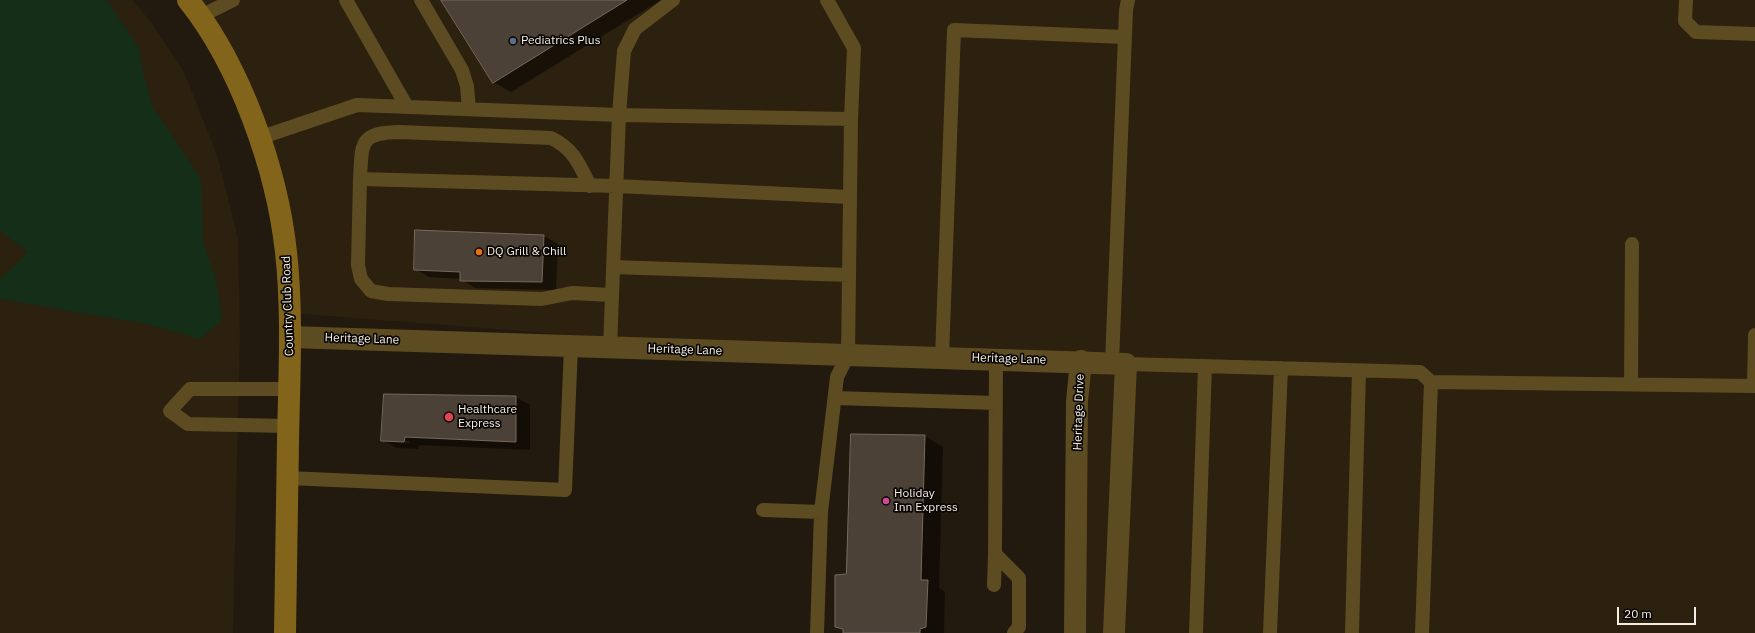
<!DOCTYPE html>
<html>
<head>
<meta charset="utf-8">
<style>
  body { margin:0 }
  #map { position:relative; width:1755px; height:633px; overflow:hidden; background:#221a0e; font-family:"IBM Plex Sans",sans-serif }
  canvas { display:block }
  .scale { position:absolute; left:1617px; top:607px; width:79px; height:18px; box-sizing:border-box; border:2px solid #f3ede5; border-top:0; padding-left:5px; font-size:12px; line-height:14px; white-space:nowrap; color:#f3ede5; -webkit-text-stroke:3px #090603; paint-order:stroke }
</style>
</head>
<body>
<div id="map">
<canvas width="1755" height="633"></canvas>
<div class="scale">20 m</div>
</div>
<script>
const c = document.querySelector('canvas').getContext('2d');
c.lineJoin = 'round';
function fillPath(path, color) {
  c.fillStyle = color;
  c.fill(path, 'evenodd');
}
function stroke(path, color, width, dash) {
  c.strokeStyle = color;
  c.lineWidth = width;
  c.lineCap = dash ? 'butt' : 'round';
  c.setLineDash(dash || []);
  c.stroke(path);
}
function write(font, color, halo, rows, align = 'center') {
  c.font = font + ' "IBM Plex Sans",sans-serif';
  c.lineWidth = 3.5;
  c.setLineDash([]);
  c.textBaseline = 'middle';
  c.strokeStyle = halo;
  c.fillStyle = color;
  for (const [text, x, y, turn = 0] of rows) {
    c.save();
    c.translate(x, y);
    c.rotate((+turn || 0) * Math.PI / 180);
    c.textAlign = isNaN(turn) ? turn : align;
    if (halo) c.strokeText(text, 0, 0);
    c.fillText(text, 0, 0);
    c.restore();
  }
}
const built = new Path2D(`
  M0,0H132L151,22L185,74L217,155L238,238L240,334L233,633H0Z
  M188,0H1755V633H1083L1080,361L815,354L290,313L274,188Z`);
const green = new Path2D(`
  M0,0H107L139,48L143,72L153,107L201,180L203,242L216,279L222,320L200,339L147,324L0,299V279L28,252L0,231Z`);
const shadow = new Path2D(`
  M442,0H661L511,92L493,82Z
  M544,236L558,244L556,290L475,288L461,279L429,277L415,269Z
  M516,397L530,405V450L419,445L418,449L397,448L382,440ZM396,440L409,441V443L396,442Z
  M925,436L943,447L939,588L945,592L944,633H844V631L836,626L847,575Z`);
const building = new Path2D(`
  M441,0H627L493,83Z
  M415,230L544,235L542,282L460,281V272L414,270Z
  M384,394L516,396V442L405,437L404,442L381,441Z
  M851,434L925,435L921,580H928L926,627L920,629V633H843V629L835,627V575L846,574Z`);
const lane = new Path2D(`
  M346,0L407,107
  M421,0L462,70L467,86L469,109
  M827,0L854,48L851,119
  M1686,0L1685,21L1696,32L1755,34
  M201,16L233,0
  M259,138L357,105L619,115L851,119L848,355L837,377L821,512L763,510
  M360,179C362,143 359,133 399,132L551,138C574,149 579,164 590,186
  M613,267L849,275
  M612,295L572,293L542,299L388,294L371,291L361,279L358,265L360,179L616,186L850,197
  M610,348L619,115L624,51L635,29L673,0
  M942,357L954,30L1125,37
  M996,359L995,554L1019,578V627L1014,633
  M1112,363L1126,10L1128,0
  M1126,364L1420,372L1431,382L1422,633
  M1431,382L1755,386
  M1631,384L1632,244
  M1754,386L1755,335
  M835,398L996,403
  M288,426L188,424L170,411L190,389H289
  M287,478L565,490L571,347
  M994,585L995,554
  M817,633L821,512
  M1196,633L1205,366
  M1270,633L1281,368
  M1352,633L1359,371`);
const street = new Path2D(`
  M290,337L1126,364L1114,633
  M1075,633L1077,401L1081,361`);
const secondary = new Path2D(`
  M188,0C240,65 277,169 286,252C293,315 289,379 288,442C287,506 286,569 285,633`);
const markers = [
  [513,41,4,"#5c6f8a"],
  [479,252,4,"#e8710a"],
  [449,417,5,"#e0444e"],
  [886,501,4,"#d1479c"]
];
const poiNames = [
  ["Pediatrics Plus",521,41],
  ["DQ Grill & Chill",487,252],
  ["Healthcare",458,410],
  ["Express",458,424],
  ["Holiday",894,494],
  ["Inn Express",894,508]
];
const streetNames = [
  ["Country Club Road",288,306,-92],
  ["Heritage Lane",362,339,2],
  ["Heritage Lane",685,350,2],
  ["Heritage Lane",1009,359,2],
  ["Heritage Drive",1079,412,-88]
];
fillPath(built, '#2c200f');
fillPath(green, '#142e17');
fillPath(shadow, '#0007');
fillPath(building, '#4c4136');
stroke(building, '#76695d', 1);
stroke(lane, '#5d4b21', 14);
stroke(street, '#5d4b21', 22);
stroke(secondary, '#82651a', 22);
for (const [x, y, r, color] of markers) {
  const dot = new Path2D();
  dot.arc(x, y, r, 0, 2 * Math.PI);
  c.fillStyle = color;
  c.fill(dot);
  stroke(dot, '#090603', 1.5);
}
write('12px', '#f3ede5', '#090603', poiNames, 'left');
write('12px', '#f3ede5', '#090603', streetNames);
</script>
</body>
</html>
